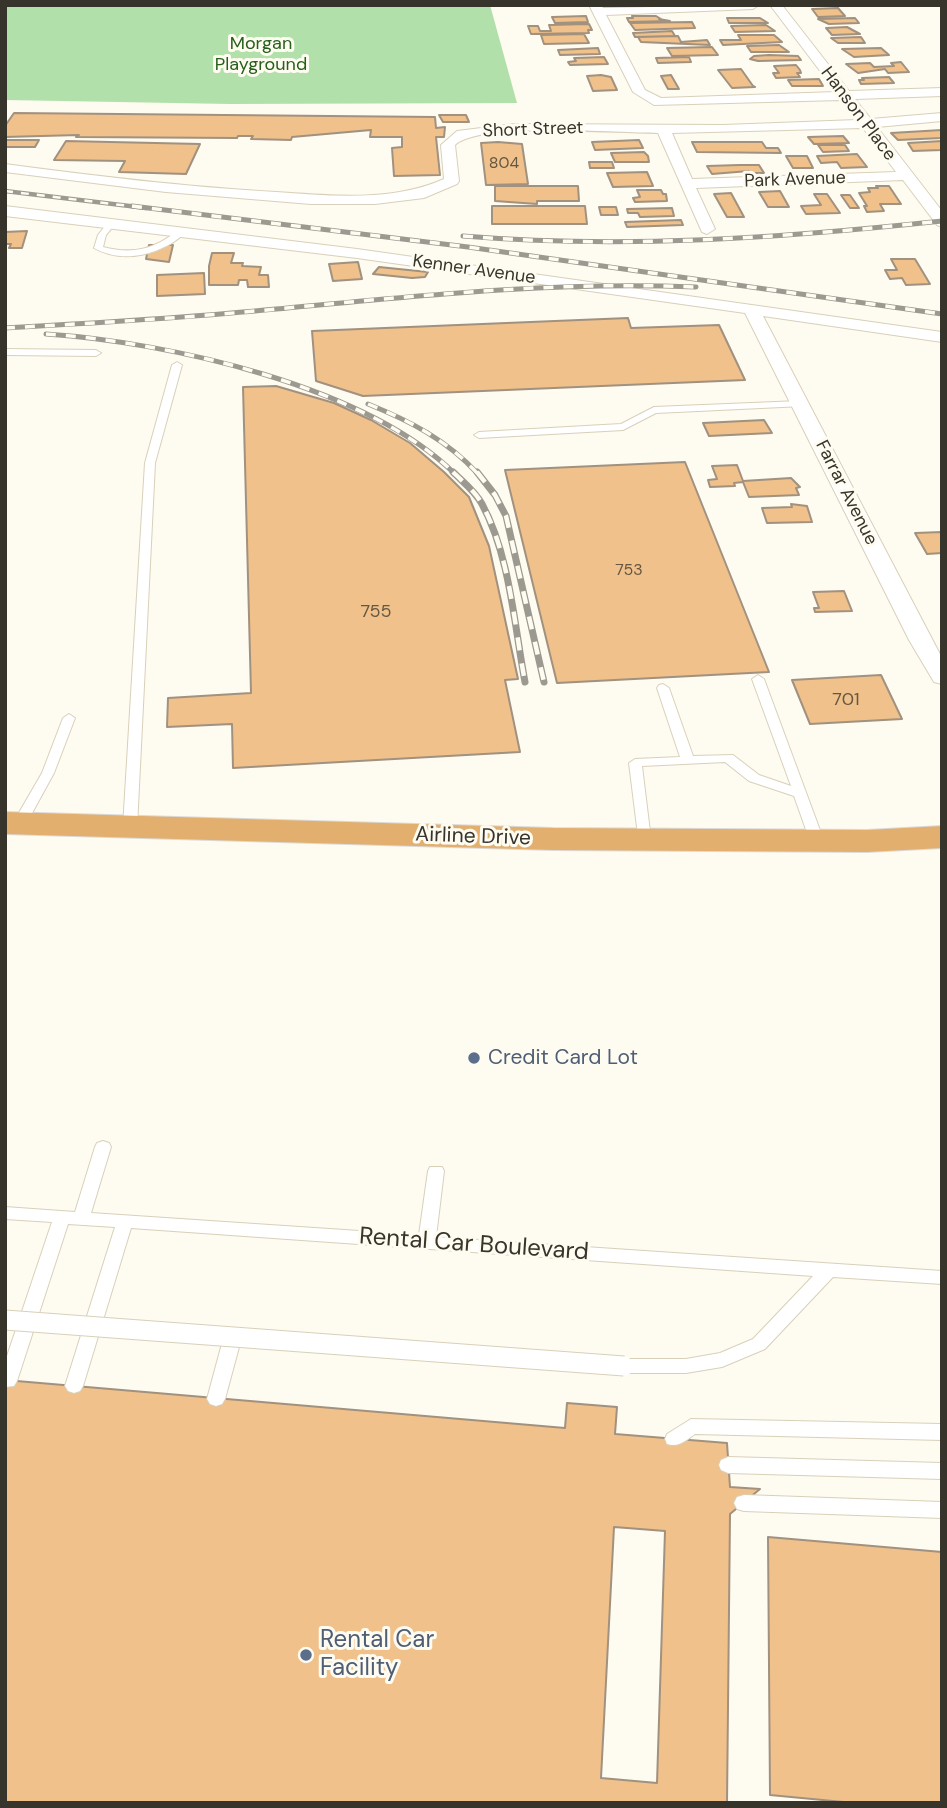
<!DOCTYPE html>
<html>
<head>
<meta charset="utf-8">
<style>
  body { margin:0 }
  #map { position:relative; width:947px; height:1808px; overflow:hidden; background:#fefbf1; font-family:"DM Sans",sans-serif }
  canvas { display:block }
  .frame { position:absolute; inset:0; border:7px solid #37342b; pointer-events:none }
</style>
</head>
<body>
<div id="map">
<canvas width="947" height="1808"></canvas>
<div class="frame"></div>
</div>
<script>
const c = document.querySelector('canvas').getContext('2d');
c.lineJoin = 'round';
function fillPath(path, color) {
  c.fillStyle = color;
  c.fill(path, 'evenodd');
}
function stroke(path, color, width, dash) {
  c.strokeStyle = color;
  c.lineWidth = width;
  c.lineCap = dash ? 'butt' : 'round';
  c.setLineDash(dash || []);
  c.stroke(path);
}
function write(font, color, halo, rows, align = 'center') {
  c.font = font + ' "DM Sans",sans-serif';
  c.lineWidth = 6;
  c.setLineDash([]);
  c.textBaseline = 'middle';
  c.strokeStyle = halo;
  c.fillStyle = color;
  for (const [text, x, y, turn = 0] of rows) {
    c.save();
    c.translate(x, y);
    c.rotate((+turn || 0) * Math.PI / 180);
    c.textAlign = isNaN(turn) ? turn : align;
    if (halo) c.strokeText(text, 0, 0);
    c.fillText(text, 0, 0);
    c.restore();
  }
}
const green = new Path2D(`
  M5,5H490L517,103L230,104L5,100Z`);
const building = new Path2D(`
  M838,8L845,16L818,17L812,9Z
  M586,16L588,22L555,23L552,17Z
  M632,16H656L661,19H659L670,21L629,22L627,18H633Z
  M727,18H760L768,23H729Z
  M855,18L859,23L829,24L818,19Z
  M692,22L695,28L635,30L630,23Z
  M589,24L592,30H588L589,33L531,34L528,26H538L540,31H551L549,25Z
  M766,25L775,31L735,32L731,26Z
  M847,27L860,34L832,35L826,28Z
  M672,31L675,36L635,37L633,33Z
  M584,34L589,43L544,44L541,35Z
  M738,35H774L782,42L723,45L720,40H741Z
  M678,36L681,42L707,40L710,45L641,42L638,37Z
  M861,37L865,43H838L831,38Z
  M779,45L789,52H751L747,46Z
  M712,47L718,55L672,56L667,48Z
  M598,48L600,54L560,55L558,50Z
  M881,48L889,55L854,57L842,49Z
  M769,55L798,56L801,60L758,61L750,59L754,56Z
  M604,57L608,64L570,65L568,62L576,61L574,58Z
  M689,57L691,62L658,63L656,58Z
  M901,62L909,72L888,73L885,69L858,73L846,64L870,63L874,67L894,66L891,63Z
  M796,65L800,70L801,73H797L800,77L776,78L773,73H779L774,66Z
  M741,69L753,86L755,87L732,88L718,70Z
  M601,75L611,77L617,90L593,91L587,76Z
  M671,75L679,89H668L661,76Z
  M889,77L894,83L861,84L859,80H864L862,78Z
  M819,79L823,86H792L788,80Z
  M14,113L435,117L436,128L445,127L444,137H436L440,175L394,176L392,148L402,147V137H370L371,130L292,137L291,140L251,139L253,136H238L237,138L76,137L79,135L5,137V126Z
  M439,115H466L469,122H443Z
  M942,130V138L898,140L891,133Z
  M843,136L849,143L814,144L808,137Z
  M39,140L35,147H5L6,140Z
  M639,140L643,148L595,150L592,142Z
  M66,141L200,144L186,174L119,172L125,161L54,160Z
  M942,141V150L913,151L908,143Z
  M498,142L522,144L528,184L486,185L481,143Z
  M692,142H762L766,148H778L781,153L697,152Z
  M818,145H845L849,151L823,152Z
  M644,152L648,156L649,162H615L611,153Z
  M857,154L867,167L841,168L837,162L821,163L817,156Z
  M786,156H807L813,168H793Z
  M589,162H612L614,168H590Z
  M740,165H759L764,173H751L749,171L712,174L707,166Z
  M647,172L653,186L613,187L607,173Z
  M495,186H578L579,201H537V204L495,201Z
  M876,186H889L901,204H880L884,211L867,212L864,206H867L859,193L870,192L868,188H878Z
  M637,190H661L663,194H666L667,201L635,202L633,198L640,197Z
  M780,191L789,207H768L759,192Z
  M731,193L744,217H727L714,194Z
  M814,194H827L840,213L806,214L801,206L821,205Z
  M841,195H850L859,208H850Z
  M492,206H585L587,224H492Z
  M599,207H616L618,215H601Z
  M672,208L674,216L640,217L638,213H628L627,209Z
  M681,220L683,225L627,227L625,222Z
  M27,231L22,248H9L11,244H5V232Z
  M149,245H173L169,262L146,259Z
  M212,253H234L231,263H243L242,266L261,267L259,275H268L269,287H248L247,280H239L238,285H209V266Z
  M891,259H915L930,284L906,285L902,278L890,279L885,270H897Z
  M358,262L362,279L333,281L329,264Z
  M379,267L428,272L425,277L412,278L373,274Z
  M204,273L205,294L157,296V275Z
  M628,318L631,328L719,325L745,380L363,396L316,381L312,331Z
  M276,386L334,403L371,420L410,443L444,472L469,497L489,546L518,679L505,680L520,752L233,768L232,724L167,727L168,698L251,693L243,387Z
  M764,420L772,433L709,436L703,423Z
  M685,462L769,672L557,683L505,470Z
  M737,465L743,481L791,478L800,487L796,488L799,495L749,497L743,482L734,483L735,486L710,487L708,480L717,479L712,466Z
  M791,504L807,506L812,522L767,523L762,508L792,507Z
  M942,532V553L927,554L915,533Z
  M844,591L852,611L815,612L814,608H819L813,592Z
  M881,675L902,719L810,724L792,680Z
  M5,1380L565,1428L567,1403L617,1407L615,1434L727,1443L730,1487L760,1489L730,1514L727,1803H5ZM614,1527L665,1531L657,1783L601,1778Z
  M768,1537L942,1552V1803H854L770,1795Z`);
const lane = new Path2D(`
  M109,221L116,223L106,235L103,247C134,255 155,249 180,229L187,231C164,254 124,265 94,248L98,235Z
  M5,349L96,350L101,353L96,356L5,355Z
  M177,362L182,365L155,463L137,827L130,831L123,827L145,463L172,365Z
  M800,401L805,404L803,406L656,413L623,430L479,438L474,435L479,432L621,424L654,407Z
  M758,675L764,679L824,841L822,844H812L810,841L794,796L749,781L725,762L642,766L651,840L649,843H639L629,763L635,759L680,757L657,688L659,685L663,684L669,688L693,756L733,755L759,775L791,786L752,679Z
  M69,714L75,718L54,773L25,826H15L13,823L42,773L63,718Z
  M103,1141L109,1143L111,1147L91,1213L419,1235L428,1171L430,1167H442L444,1171L436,1237L942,1271V1284L833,1277L765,1349L722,1367L686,1373H624L618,1371L615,1366L618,1361L624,1359H686L720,1353L753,1339L813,1276L131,1228L83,1386L80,1391L74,1393L68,1391L65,1386L115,1227L68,1224L17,1381L14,1386L5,1387V1362L52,1222L5,1219V1207L75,1212L95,1147L97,1143Z
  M233,1329L239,1331L242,1336L225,1399L222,1404L216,1406L210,1404L207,1399L224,1336L227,1331Z
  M691,1419L942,1424V1440L695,1434C686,1440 679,1448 667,1444L665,1439L667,1434Z
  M728,1457L942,1463V1479L728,1473L721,1470L719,1465L721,1460Z
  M744,1495L942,1502V1518L744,1511L737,1509L734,1503L737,1497Z`);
const street = new Path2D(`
  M589,5H601L603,8L759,5L753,9L606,15L645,90L661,98L836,92L770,5H782L849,91L942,88V96L855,99L871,119L942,113V121L877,127L942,211V227L937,225L903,180L696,188L715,229L707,234L702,232L658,133C620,133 478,122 455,145L459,181L457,184L424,198L375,204H311L166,192L5,172V164C95,176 185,187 276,192C331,196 393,202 444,179L441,145L457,131L514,124L723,125L857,120L841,100L654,105L633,92ZM863,128L896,172L692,179L672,133Z
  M5,206L357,249L942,332V342L763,316L942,658V684L934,682L909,640L745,313L357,258L5,216Z`);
const highway = new Path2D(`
  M5,812L553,828L867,830L942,826V848L867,852L553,850L5,834Z`);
const railFar2 = new Path2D(`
  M5,191L146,208`);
const railFar1 = new Path2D(`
  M132,206L468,247L942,314
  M463,236C624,249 782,238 942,221
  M5,328C95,323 186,318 276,309C416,296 555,281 696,287
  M46,334C168,342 366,386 455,474
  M368,404C410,421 447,440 478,474`);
const rail = new Path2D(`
  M453,472C463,482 475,491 482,504C510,556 514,624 525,682
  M477,472L495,495L506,516L544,682`);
const laneBridge = new Path2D(`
  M5,1320L624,1366`);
const markers = [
  [474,1058,7,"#5c6f8a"],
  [306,1655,7,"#5c6f8a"]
];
const farNumbernames = [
  ["804",504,164],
  ["753",629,571]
];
const farParknames = [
  ["Morgan",261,44],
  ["Playground",261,65]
];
const farStreetnames = [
  ["Hanson Place",858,114,53],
  ["Short Street",533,130,-2],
  ["Park Avenue",795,180,-2],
  ["Kenner Avenue",474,270,8],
  ["Farrar Avenue",846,493,63]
];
const numberNames = [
  ["755",376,612],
  ["701",846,700]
];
const streetNames = [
  ["Airline Drive",473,837,2]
];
const serviceNames = [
  ["Credit Card Lot",488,1058]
];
const nearStreetnames = [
  ["Rental Car Boulevard",474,1245,4]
];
const nearServicenames = [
  ["Rental Car",320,1641],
  ["Facility",320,1669]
];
fillPath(green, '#b2e0ab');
fillPath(building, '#f0c18b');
stroke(building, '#a1917f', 2);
stroke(lane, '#d8d0b9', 2);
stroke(street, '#d8d0b9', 2);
stroke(highway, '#dbdad9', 2);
fillPath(lane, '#fff');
fillPath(street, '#fff');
fillPath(highway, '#e2af6e');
stroke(railFar2, '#9c9990', 4.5);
stroke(railFar1, '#9c9990', 5);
stroke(rail, '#9c9990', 7);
stroke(railFar2, '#fefbf1', 2.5, [8]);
stroke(railFar1, '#fefbf1', 3.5, [10]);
stroke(rail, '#fefbf1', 4.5, [13]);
stroke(laneBridge, '#d8d0b9', 21, []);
stroke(laneBridge, '#fff', 19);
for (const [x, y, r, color] of markers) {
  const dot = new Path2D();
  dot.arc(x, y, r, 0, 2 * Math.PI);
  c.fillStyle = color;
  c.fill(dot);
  stroke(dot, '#fefbf1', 2.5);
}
write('16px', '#655743', null, farNumbernames);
write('18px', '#24601b', '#fefbf1', farParknames);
write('18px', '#37342b', '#fefbf1', farStreetnames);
write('18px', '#655743', null, numberNames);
write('21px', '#37342b', '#fefbf1', streetNames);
write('21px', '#4e5e75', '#fefbf1', serviceNames, 'left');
write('24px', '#37342b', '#fefbf1', nearStreetnames);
write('24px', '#4e5e75', '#fefbf1', nearServicenames, 'left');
</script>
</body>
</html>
